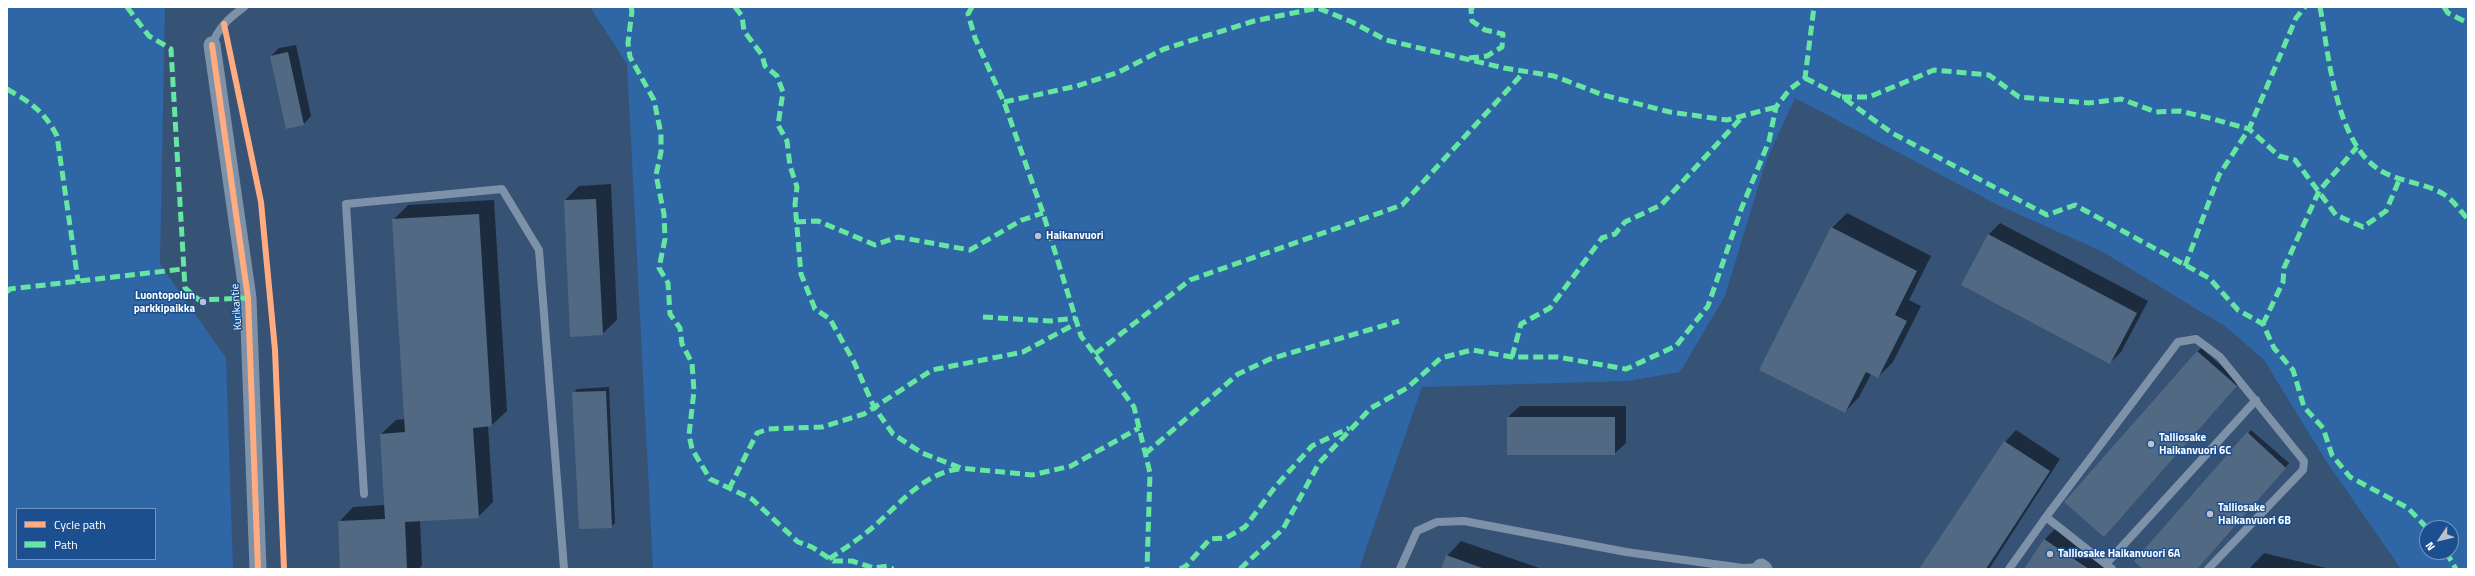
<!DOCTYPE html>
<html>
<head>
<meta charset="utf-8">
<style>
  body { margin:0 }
  #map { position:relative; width:2475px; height:576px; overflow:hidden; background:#365274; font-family:"Titillium Web",sans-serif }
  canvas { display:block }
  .frame { position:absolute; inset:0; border:8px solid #fff; pointer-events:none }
  .legend { position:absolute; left:16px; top:508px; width:140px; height:52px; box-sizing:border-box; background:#1b4f8f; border:1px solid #7695bc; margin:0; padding:5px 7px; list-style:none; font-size:12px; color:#fff }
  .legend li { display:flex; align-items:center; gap:8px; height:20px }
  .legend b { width:20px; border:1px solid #7695bc }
  .north { position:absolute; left:2419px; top:520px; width:40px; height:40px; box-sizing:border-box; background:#1b4f8f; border:1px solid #7695bc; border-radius:50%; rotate:235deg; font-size:11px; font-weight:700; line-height:16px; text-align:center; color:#fff }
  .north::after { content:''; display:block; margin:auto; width:14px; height:18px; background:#b9c2ce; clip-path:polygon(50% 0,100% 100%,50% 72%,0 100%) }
</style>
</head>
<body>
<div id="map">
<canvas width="2475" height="576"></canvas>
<div class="frame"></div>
<ul class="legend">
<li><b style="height:5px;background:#ffac80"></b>Cycle path</li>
<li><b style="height:5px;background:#66e7a1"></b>Path</li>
</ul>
<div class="north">N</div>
</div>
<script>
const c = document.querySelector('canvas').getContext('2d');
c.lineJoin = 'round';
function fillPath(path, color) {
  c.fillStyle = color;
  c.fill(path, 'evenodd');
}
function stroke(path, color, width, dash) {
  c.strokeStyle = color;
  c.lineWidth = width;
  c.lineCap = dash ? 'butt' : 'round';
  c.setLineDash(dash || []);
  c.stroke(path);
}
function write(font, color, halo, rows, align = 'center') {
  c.font = font + ' "Titillium Web",sans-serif';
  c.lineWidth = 3;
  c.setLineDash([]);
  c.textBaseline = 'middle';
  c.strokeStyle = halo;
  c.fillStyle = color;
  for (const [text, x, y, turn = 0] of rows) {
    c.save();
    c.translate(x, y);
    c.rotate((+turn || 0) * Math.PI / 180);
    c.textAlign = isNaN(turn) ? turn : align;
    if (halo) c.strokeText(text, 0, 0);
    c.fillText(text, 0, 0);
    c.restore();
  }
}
const green = new Path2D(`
  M7,7H165L160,264L226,358L233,569H7ZM17,509H155V559H17Z
  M590,7H2468V569H2401L2326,461L2264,360L2226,327L2103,252L1998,205L1795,98L1766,161L1725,296L1680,372L1629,381L1422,387L1359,569H653L627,64ZM2427,528H2451V552H2427Z`);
const shadow = new Path2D(`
  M296,45L311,116L304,124L271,56L279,48Z
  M611,184L617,320L602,334L565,200L579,186Z
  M494,200L507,411L492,425L488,426L493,502L478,517L420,520L422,565L419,569H353L339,522L353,507L385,505L381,434L396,420L405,419L393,220L408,205Z
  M1847,213L1931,256L1909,300L1921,306L1893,362L1878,377L1871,374L1859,397L1845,412L1832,228Z
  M2000,223L2148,301L2121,352L2110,363L1962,285L1989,234Z
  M2201,348L2240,382L2108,532L2197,352Z
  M609,387L615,523L611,527L574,393L577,389Z
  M1520,406H1626V443L1614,454L1508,417Z
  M2016,430L2060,459L1989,569H1920L2005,442Z
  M2251,430L2289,463L2196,569H2144Z
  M2056,528L2118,569H2025L2044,540Z
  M1461,541L1542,569H1442L1447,556Z
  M2264,553L2330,569H2249Z`);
const building = new Path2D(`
  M288,52L304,125L286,129L270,56Z
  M596,199L603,335L570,337L564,200Z
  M479,214L492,426L473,428L479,518L405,522L407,569H340L338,521L385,519L380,434L405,432L392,219Z
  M1831,227L1917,271L1895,315L1907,321L1878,378L1866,372L1845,413L1759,370Z
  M1988,234L2137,313L2110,364L1961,285Z
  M2197,351L2237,386L2104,537L2064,502Z
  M606,391L612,528L579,529L572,392Z
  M1507,417H1615V455H1507Z
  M2247,432L2286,468L2197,569H2143L2134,561Z
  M2004,441L2050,471L1986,569H1919Z
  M2044,539L2089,569H2024Z
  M1446,555L1485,569H1441Z`);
const lane = new Path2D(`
  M212,45C218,28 229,18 244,7
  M364,494L346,204L502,189L539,250L564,569
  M2046,517L2112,569
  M2106,564L2256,400
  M1400,569L1417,531L1437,522L1464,521L1626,552L1743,568L1761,567
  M2009,569L2046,517L2178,342L2196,339L2220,357L2304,461L2303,470L2208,569`);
const street = new Path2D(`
  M212,45L248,298L258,569
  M1761,567L1764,569`);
const quiet = new Path2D(`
  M127,7L149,36L171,49L185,288L199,300L248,298
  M631,7L632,11L628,43L630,57L654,100L661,134V152L656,175L664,214L665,239L659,268L668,283L670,314L680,328L682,344L692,363L694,391L689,435L692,449L710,479L752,499L798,542L812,547L833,561H852L874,568L888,566L893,569
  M735,7L742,16L744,31L762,55L765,66L777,76L783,92L778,125L787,141L790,166L797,187L795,204L801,274L815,309L830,319L854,362L874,407L893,434L922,453L961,468L1032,475L1071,466L1139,428
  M972,7L968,14L975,38L1004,102L1043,213L1081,336L1134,407L1150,473L1147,569
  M2320,7C2329,55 2335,146 2383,172C2401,182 2429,184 2445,195C2454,201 2461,212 2468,219
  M2444,7L2448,13L2468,23
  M1469,58L1487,56L1502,47L1503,34L1485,30L1472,21L1471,9L1473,7
  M1805,78L1842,97L1892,133L2047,215L2075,205L2209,278L2238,310L2263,324L2274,348L2293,370L2304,407L2323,428L2332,455L2350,477L2408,508L2427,528
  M7,89C31,103 44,111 57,136L78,281
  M1842,97H1869L1934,70L1989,75L2019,97L2089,103L2121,99L2156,112L2180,111L2213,119L2249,129L2279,156L2295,160L2336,215L2363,227L2386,211L2400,178
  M1004,102L1077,86L1119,72L1164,49L1254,21L1318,8L1352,22L1386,40L1504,68L1554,76L1603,95L1670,112L1727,120L1776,107
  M796,222L818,221L875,245L898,237L970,250L1022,220L1043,213
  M2185,266L2219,175L2249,129L2296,18L2305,7
  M7,292L10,289L183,269
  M983,317L1050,321L1076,318
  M2263,324L2283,282L2284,268L2319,191L2357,147
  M1095,354L1190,280L1402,205L1525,71
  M1512,357L1521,324L1550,308L1602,238L1615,234L1625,222L1661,205L1743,116
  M1145,454L1238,374L1270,359L1399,321
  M729,489L757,433L768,429L822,427L864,414L932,370L1023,352L1077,323
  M2446,552L2456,569
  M829,559C847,547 865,535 881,520C904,499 926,473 959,469
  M1180,569L1186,566L1210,539L1226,538L1245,527L1275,487L1312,446L1349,428
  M1240,569L1283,529L1319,463L1371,408L1407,388L1441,358L1472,350L1512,357H1557L1626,369L1676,346L1708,306L1742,207L1769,141L1776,107L1790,89L1805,78L1814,7`);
const cycleway = new Path2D(`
  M224,24L261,202L275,350L284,569
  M212,45L248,298L258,569`);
const markers = [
  [1038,236,4,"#b9c2ce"],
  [203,302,4,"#b9c2ce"],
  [2151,444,4,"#b9c2ce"],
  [2210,514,4,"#b9c2ce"],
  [2050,554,4,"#b9c2ce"]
];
const poiNames = [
  ["Haikanvuori",1046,236],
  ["Luontopolun",195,296,"right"],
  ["parkkipaikka",195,309,"right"],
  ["Talliosake",2159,438],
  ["Haikanvuori 6C",2159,451],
  ["Talliosake",2218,508],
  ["Haikanvuori 6B",2218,521],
  ["Talliosake Haikanvuori 6A",2058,554]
];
const streetNames = [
  ["Kurikantie",237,307,-94]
];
fillPath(green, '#2f66a5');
fillPath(shadow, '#0007');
fillPath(building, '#526984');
stroke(lane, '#7d92a8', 8);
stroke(street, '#7d92a8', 17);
stroke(quiet, '#66e7a1', 5, [10, 5]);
stroke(cycleway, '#ffac80', 6);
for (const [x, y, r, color] of markers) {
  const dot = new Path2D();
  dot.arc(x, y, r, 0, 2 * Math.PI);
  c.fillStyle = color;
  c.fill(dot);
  stroke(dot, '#1b4f8f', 1.5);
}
write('bold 11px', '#fff', '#1b4f8f', poiNames, 'left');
write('11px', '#fff', '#1b4f8f', streetNames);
</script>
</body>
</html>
